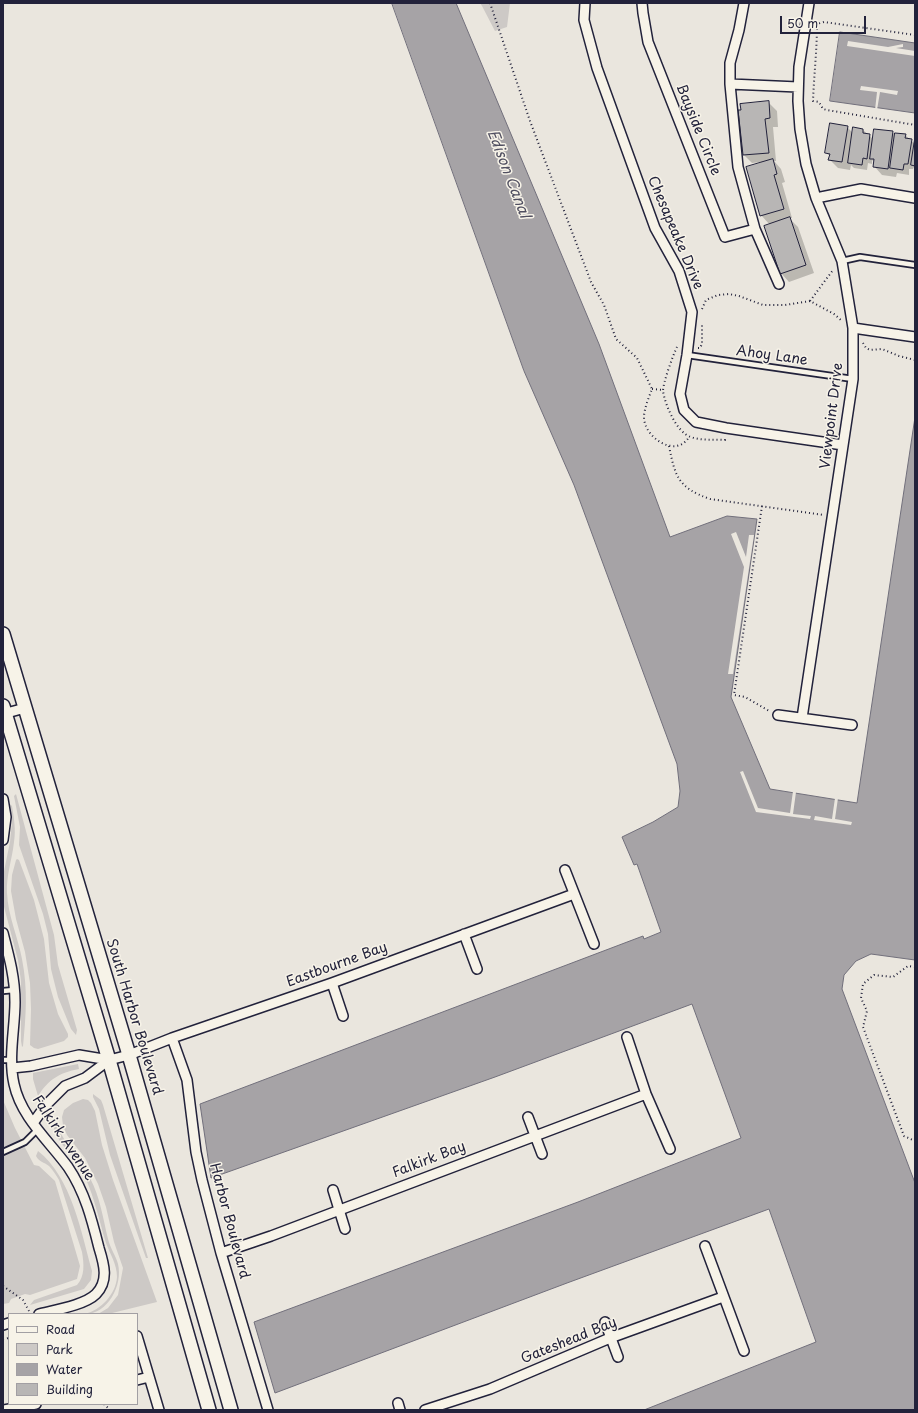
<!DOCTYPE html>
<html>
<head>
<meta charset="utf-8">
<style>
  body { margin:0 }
  #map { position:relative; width:918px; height:1413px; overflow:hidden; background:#eae6de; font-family:"Playpen Sans",sans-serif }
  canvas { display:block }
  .frame { position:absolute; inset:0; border:4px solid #22223b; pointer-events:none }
  .legend { position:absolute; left:8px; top:1313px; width:130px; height:92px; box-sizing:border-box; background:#f7f3e8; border:1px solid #a29fa3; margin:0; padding:5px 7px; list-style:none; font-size:12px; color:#22223b }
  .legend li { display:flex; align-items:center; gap:8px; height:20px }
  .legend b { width:20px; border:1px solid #a29fa3 }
  .scale { position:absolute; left:780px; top:16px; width:86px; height:18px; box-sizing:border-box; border:2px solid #22223b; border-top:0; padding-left:5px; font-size:12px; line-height:14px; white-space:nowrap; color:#22223b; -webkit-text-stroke:3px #f7f3e8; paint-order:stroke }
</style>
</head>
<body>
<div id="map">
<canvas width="918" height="1413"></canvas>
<div class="frame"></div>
<ul class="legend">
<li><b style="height:5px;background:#f7f3e8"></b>Road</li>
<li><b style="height:11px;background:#cdc9c6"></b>Park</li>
<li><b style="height:11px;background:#a6a3a6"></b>Water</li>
<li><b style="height:11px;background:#b8b6b5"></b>Building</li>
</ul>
<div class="scale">50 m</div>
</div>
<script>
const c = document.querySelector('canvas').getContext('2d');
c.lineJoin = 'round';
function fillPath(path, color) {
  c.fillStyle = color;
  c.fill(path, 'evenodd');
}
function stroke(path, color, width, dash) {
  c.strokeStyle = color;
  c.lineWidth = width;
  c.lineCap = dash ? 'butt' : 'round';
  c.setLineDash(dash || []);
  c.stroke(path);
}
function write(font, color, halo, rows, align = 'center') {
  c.font = font + ' "Playpen Sans",sans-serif';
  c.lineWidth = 3;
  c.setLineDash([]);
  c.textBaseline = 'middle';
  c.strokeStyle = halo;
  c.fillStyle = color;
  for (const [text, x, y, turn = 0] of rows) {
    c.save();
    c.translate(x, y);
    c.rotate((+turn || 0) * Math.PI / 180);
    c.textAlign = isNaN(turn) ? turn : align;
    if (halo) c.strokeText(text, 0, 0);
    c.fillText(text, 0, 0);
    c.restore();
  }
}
const green = new Path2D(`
  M480,3H510L507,27L495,31L482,6Z
  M16,794L54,935L58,965L77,1030L76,1035L71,1029L58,997L51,969L48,934L43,914L19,845L20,827L14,796Z
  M10,804L12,806C14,818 16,830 14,842C12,860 6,876 7,893C8,916 18,937 22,959C28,990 26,1015 23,1046L22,1047L21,1041V981L18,960L3,903V876L10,842L12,821Z
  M17,859L19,860L34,900L44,939L49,983L58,1014L68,1034V1037L64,1041L38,1049L34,1048L30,1045L31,1009L30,983L25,952L16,919L11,891L12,875L16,860Z
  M78,1064L79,1069C59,1073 49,1079 38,1096L33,1079V1073Z
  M93,1094L101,1100L103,1105L148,1258H146L141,1244L110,1155L99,1109L93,1097Z
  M83,1099L88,1100L91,1103L95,1111L102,1145L113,1180L157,1302L108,1314H98L108,1308L118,1295L123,1268L114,1242L106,1207L98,1184L85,1158L67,1135L63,1126L62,1117L64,1110L73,1103Z
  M3,1100L15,1128L34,1165L39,1166L55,1181L80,1266L77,1279L30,1295L25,1294L11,1299L9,1303L3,1304Z
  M53,1122L57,1123C60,1136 67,1142 74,1152C80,1160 86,1169 90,1178C100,1197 103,1218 108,1239C110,1248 116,1256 118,1264C123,1285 108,1314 85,1314C101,1310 116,1294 117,1277C117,1264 110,1254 106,1243C98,1217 93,1189 79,1166C70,1151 54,1140 53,1122Z
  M38,1151C72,1178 81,1232 92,1271L91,1280L84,1289L30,1305L34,1300L77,1285C85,1276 84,1264 82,1252L59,1180C56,1175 53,1170 49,1166C44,1162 39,1162 36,1156Z`);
const water = new Path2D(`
  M392,3H456L599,344L670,537L727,516L757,519L731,697L770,789L857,803L915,417V960L871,954L856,961L844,975L842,989L915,1183V1410H644L816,1342L769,1209L567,1283L275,1393L254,1322L578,1202L741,1138L692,1004L495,1077L211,1178L200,1104L643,936L644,939L661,932L637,864L634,865L622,837L653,822L678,807L680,791L677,764L574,485L524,371Z
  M840,32L915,43V113L830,101Z`);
const pier = new Path2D(`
  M848,41L888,47L903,44V47L896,48L915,51V56L847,46Z
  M861,86L898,91L897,95L880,92L877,110H875L877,92L860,90Z
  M736,532L746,557L749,535H754L733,674H728L744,567L731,534Z
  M743,771L758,808L790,813L793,791L796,792L793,814L811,816L810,819L756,812L740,772Z
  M835,798H838L835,819L852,822L851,825L814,820L815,816L832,819Z`);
const shadow = new Path2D(`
  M768,102L777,111L778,127H773L776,161H774L781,169L785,182L782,183L792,218H789L798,227L814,273L789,282L781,273L770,225L761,215V162L752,163L744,155L740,111Z
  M847,127L853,133L863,130L873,139L892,132L896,135H905L915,144V168L914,167L913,169H909V175L897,173L896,177L882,175L874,166V162L872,160V164L868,163L867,170L854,168L851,165L850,170L838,168L830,160V156L826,153Z`);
const building = new Path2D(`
  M769,101L770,118L765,119L769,153L743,155L738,110H741L740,104Z
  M830,123L848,126L842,162L828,160L830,154L825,153Z
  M853,127L863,129V133L870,134L867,159L863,158L862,165L848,163Z
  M874,129L893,131L888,169L873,167L874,159H870Z
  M895,133L906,134L905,138L912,139L908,164H904L903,170L890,168Z
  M915,137V166L911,165Z
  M773,159L777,174L774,175L784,209L760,216L746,167Z
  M790,217L806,265L780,274L764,226Z`);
const path = new Path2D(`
  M490,3L530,121L591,282L604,305L616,339L637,358L652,389C649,397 645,406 644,416C643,437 676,459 689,437
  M915,35L824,22L817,24C817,50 814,75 813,101L819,102L823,109L827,110L915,125
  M810,301L833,270
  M702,309L706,300L718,295L729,294L739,296L763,305H785L810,301L834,314L841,320
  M863,343L866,348L870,350L882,349L899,356L915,360
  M677,347C673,355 663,383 663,391C665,405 677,433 691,437C702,441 713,439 725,440V437
  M698,348H700L702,344V323
  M652,389L663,390
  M669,446C675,476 678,488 710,499L824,515
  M762,506L734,695L745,697L769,711
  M915,967L908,966L893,977L874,975L863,984L861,998L867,1011L863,1027L904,1136L915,1141
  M3,1286L23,1300L29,1311
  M3,1339L9,1338
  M104,1404L110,1410`);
const service = new Path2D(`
  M842,261L860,257L915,265
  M687,355L853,379
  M3,991L14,990
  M3,1060H13
  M3,1152L25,1142L37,1130`);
const minor = new Path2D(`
  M585,3L584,20L597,68L655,228L679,271L692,312L687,355L680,394L684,410L696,422L726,428L843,445
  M642,3L643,13L648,42L725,237L755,229
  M744,3L739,30L730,63V84L738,167L755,229L779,284
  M730,84L798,87
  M816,198L861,189L915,198
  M853,328L915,337
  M3,714L25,708
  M778,715L852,725
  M802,718L853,379V328L842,261L816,198L806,164L800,129L798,101L799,67L809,3
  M3,799L6,817L3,840
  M565,870L594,944
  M3,933C9,956 15,978 15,1002C15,1028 8,1057 14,1084C21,1117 49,1141 68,1167C85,1192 92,1220 99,1248C104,1264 109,1281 96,1294C85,1305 55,1310 39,1314
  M464,934L477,969
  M332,983L343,1016
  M627,1037L646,1094L670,1149
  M172,1038L187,1080L196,1152L202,1180L221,1253L268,1410
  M12,1068L31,1066L79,1055L109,1060
  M528,1117L542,1154
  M33,1123L46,1105L65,1086L85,1078L109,1060L129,1055L172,1038L332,983L574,894
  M333,1190L345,1229
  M705,1246L744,1351
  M221,1253L271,1236L646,1094
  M605,1322L618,1357
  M3,1325L9,1323
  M137,1336L159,1410
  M137,1380L149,1377
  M398,1403L400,1410
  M4,1410L36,1404
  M425,1410L490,1389L610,1338L723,1297`);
const secondary = new Path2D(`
  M3,634L129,1055L231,1410
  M3,706L109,1060L209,1410`);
const streetNames = [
  ["Bayside Circle",698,130,68],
  ["Chesapeake Drive",675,233,67],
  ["Ahoy Lane",772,356,8],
  ["Viewpoint Drive",832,416,-83],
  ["Eastbourne Bay",337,965,-20],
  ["South Harbor Boulevard",134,1017,73],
  ["Falkirk Avenue",63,1138,56],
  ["Falkirk Bay",429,1160,-21],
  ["Harbor Boulevard",229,1221,75],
  ["Gateshead Bay",569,1341,-22]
];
const waterNames = [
  ["Edison Canal",508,174,69]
];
fillPath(green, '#cdc9c6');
fillPath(water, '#a6a3a6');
stroke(water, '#716f7b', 1);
fillPath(pier, '#eae6de');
fillPath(shadow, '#0003');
fillPath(building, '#b8b6b5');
stroke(building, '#22223b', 1);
stroke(service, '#22223b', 8);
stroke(minor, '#22223b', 12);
stroke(secondary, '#22223b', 16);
stroke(path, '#22223b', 2, [1, 3]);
stroke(service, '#f7f3e8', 4.5);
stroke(minor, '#f7f3e8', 9);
stroke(secondary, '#f7f3e8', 13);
write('14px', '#22223b', '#f7f3e8', streetNames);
write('italic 15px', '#504f60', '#f7f3e8', waterNames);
</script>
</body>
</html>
